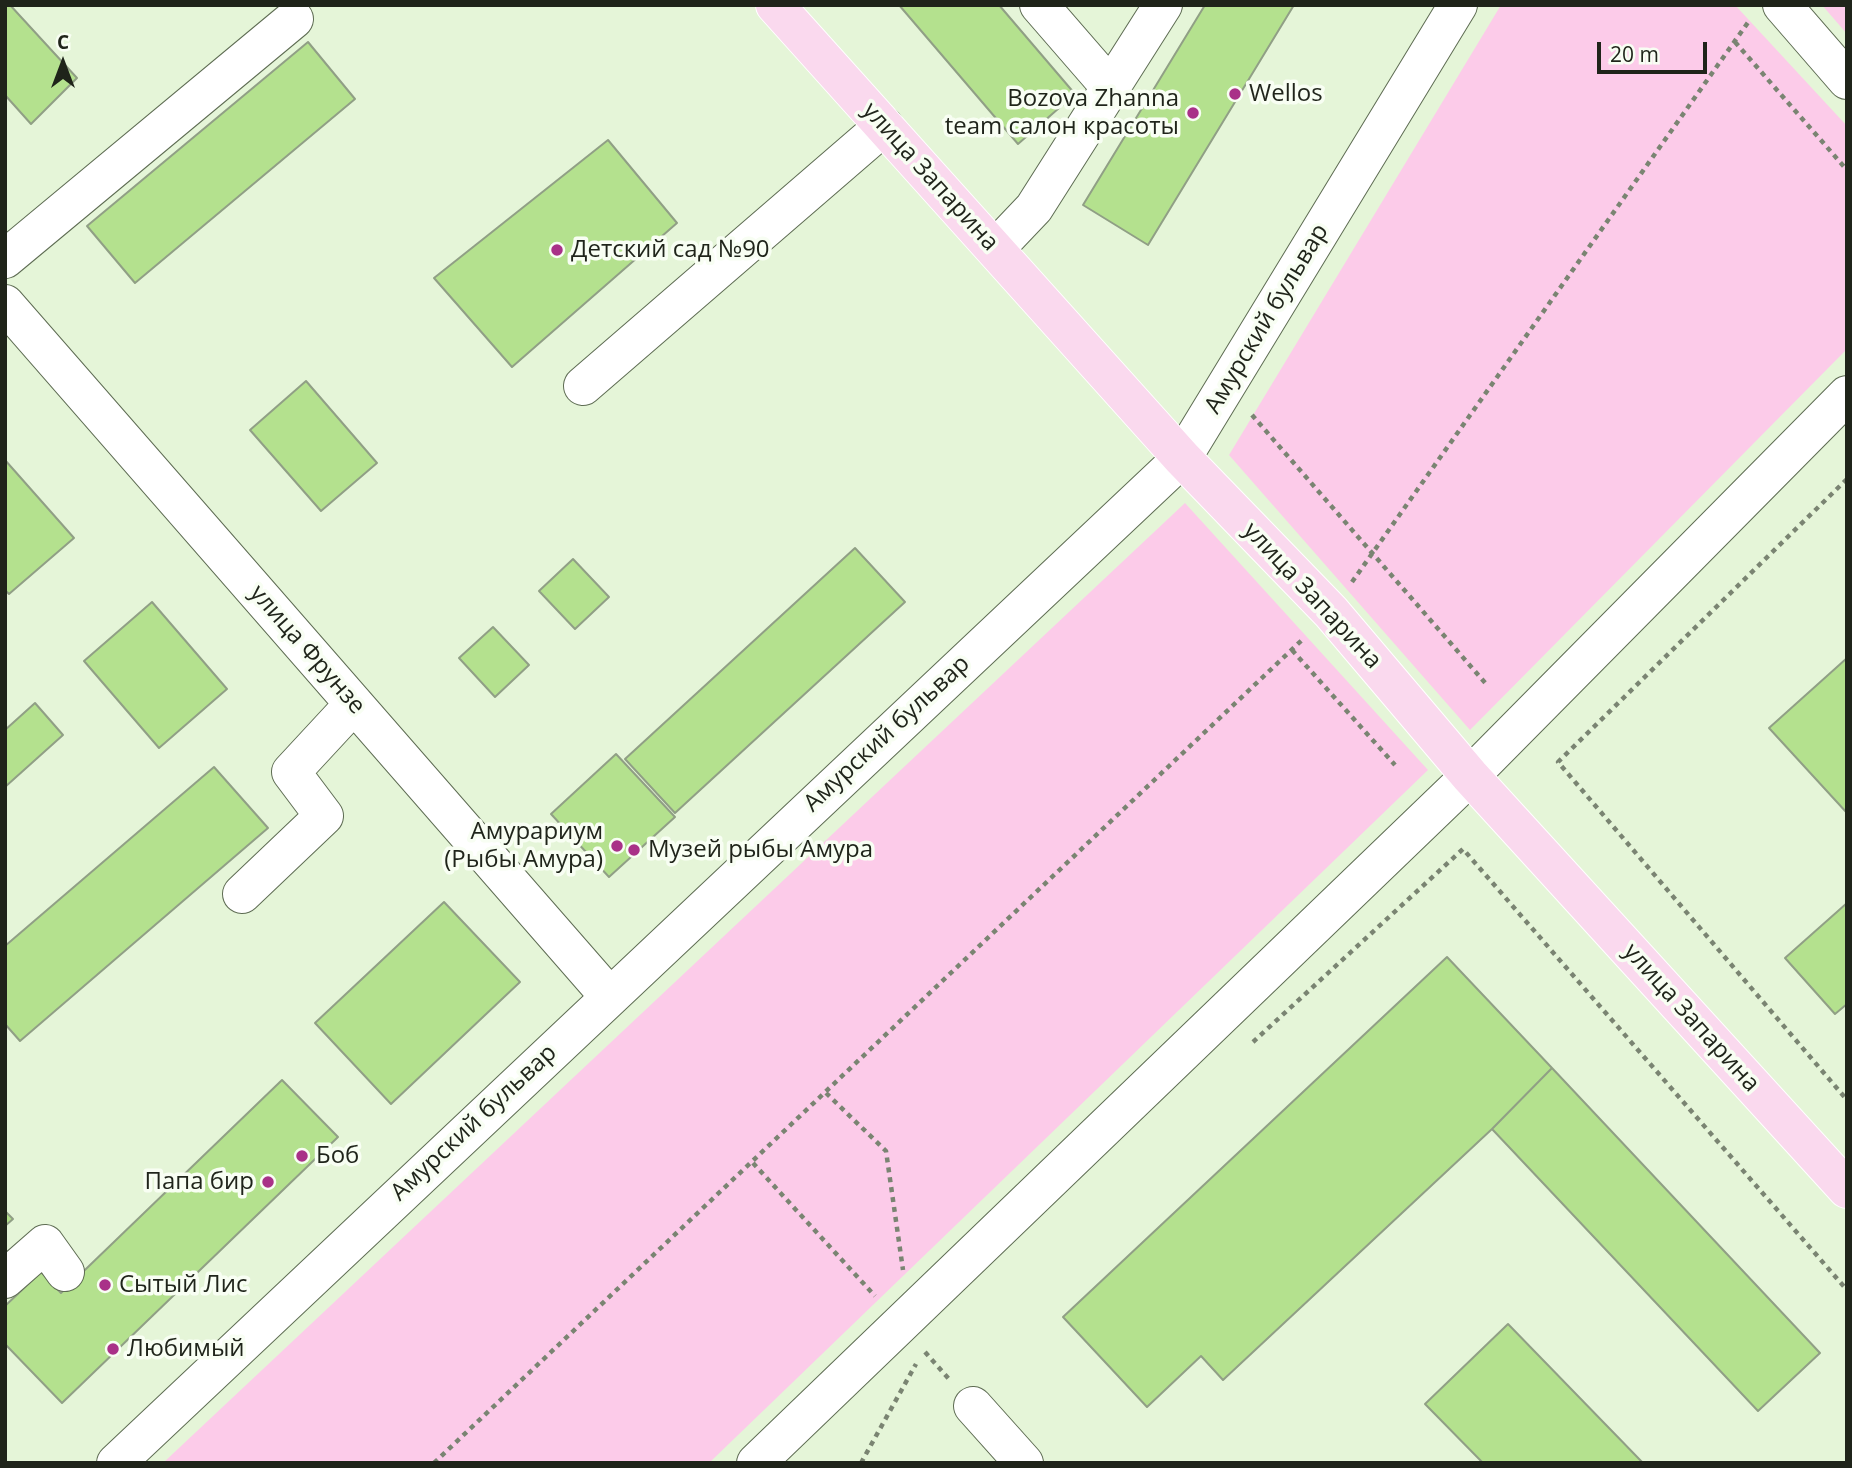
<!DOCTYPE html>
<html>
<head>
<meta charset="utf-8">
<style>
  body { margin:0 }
  #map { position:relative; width:1852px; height:1468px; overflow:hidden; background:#e5f5d8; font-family:"Open Sans",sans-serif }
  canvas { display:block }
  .frame { position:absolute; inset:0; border:7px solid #1f241a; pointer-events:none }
  .north { position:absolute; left:28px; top:28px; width:70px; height:70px; -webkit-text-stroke:5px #f8fef3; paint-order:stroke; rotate:0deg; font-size:19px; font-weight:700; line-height:28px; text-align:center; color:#1f241a }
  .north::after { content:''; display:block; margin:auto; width:24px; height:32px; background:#1f241a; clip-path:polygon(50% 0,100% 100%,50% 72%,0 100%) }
  .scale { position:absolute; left:1597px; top:42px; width:110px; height:32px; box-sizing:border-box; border:4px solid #1f241a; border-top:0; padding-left:9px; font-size:21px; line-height:24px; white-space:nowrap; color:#1f241a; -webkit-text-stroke:5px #f8fef3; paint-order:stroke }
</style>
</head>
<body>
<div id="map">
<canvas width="1852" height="1468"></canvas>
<div class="frame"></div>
<div class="north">С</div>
<div class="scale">20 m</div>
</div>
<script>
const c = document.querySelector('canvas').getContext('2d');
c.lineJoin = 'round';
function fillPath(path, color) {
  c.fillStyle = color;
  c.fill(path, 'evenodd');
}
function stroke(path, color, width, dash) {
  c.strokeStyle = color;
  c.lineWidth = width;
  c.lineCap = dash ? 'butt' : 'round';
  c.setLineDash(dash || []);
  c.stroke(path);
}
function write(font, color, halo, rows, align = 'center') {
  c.font = font + ' "Open Sans",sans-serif';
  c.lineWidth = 7;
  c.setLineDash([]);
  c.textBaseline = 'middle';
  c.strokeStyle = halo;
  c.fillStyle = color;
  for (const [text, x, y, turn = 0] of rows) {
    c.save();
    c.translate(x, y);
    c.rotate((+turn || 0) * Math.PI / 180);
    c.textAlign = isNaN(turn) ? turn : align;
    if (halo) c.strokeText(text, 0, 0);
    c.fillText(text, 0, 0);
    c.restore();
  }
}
const green = new Path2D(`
  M1501,5H1735L1847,126V349L1470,730L1229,455Z
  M1822,5H1847V34Z
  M1185,503L1428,770L709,1463H163Z`);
const building = new Path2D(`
  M5,5H10L77,78L31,124L5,95Z
  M899,5H999L1075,94L1018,144Z
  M1205,5H1294L1148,245L1083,205Z
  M308,42L355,99L135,283L87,226Z
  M608,140L677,223L512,367L434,278Z
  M306,381L377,463L321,511L250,430Z
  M5,460L74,538L9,594L5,590Z
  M855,548L905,602L675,813L625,759Z
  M573,559L609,597L575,629L539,591Z
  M152,602L227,689L159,748L84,661Z
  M493,627L529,665L495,697L459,658Z
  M1847,658V813L1769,728Z
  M35,703L63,735L5,787V730Z
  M616,754L675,817L609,877L551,814Z
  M214,767L268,828L20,1041L5,1024V946Z
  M444,902L520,982L391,1104L315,1023Z
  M1847,903V1004L1835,1014L1785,958Z
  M1447,957L1552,1068L1492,1129L1223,1380L1201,1356L1147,1407L1063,1317Z
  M1552,1068L1820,1353L1758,1411L1492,1129Z
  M282,1080L338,1137L62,1403L5,1344V1306L41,1272L61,1293Z
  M5,1211L13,1219L5,1226Z
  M1508,1324L1643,1463H1483L1425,1404Z`);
const path = new Path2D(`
  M1735,42L1847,170
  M1252,415L1487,685
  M1847,479L1558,762L1847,1100
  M1352,582L1749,21
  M1292,650L1395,765
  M1253,1042L1463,849L1847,1290
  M826,1093L886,1151L903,1270
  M753,1163L875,1296
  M925,1352L949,1379
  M434,1463L1303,639
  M861,1463L916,1364`);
const minor = new Path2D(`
  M1039,5L1111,88
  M1782,5L1847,80
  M995,249L1034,208L1163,5
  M5,259L294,19
  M5,304L609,996
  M583,386L884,126
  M242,894L324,816L291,772L354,704
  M5,1279L45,1244L65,1272
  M973,1406L1024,1463
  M116,1463L1182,458L1458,5
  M756,1463L1470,776L1847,395`);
const major = new Path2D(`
  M775,5L1182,458L1331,612L1470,776L1847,1189`);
const markers = [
  [1235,94,7,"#a93188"],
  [1193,113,7,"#a93188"],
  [557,250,7,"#a93188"],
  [617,846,7,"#a93188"],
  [634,850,7,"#a93188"],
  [302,1156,7,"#a93188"],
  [268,1182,7,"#a93188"],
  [105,1285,7,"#a93188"],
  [113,1349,7,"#a93188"]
];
const poiNames = [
  ["Wellos",1249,94],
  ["Bozova Zhanna",1179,99,"right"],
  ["team салон красоты",1179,127,"right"],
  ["Детский сад №90",571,250],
  ["Амурариум",603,832,"right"],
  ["(Рыбы Амура)",603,860,"right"],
  ["Музей рыбы Амура",648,850],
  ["Боб",316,1156],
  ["Папа бир",254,1182,"right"],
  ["Сытый Лис",119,1285],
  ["Любимый",127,1349]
];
const streetNames = [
  ["улица Запарина",930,177,48],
  ["Амурский бульвар",1267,319,-59],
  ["улица Запарина",1312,596,47],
  ["улица Фрунзе",307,650,49],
  ["Амурский бульвар",887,734,-43],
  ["улица Запарина",1691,1018,48],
  ["Амурский бульвар",474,1123,-43]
];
fillPath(green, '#fccbe9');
fillPath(building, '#b4e18e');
stroke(building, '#909f85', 2);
stroke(minor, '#5e6c53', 40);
stroke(major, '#fff', 40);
stroke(path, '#7a8472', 4.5, [5, 5]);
stroke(minor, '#fff', 38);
stroke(major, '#fad9ee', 38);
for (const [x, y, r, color] of markers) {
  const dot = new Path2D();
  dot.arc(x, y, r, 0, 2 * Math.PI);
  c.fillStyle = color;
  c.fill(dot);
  stroke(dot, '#f8fef3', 2.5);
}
write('24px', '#1f241a', '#f8fef3', poiNames, 'left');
write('24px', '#1f241a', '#f8fef3', streetNames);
</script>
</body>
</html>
